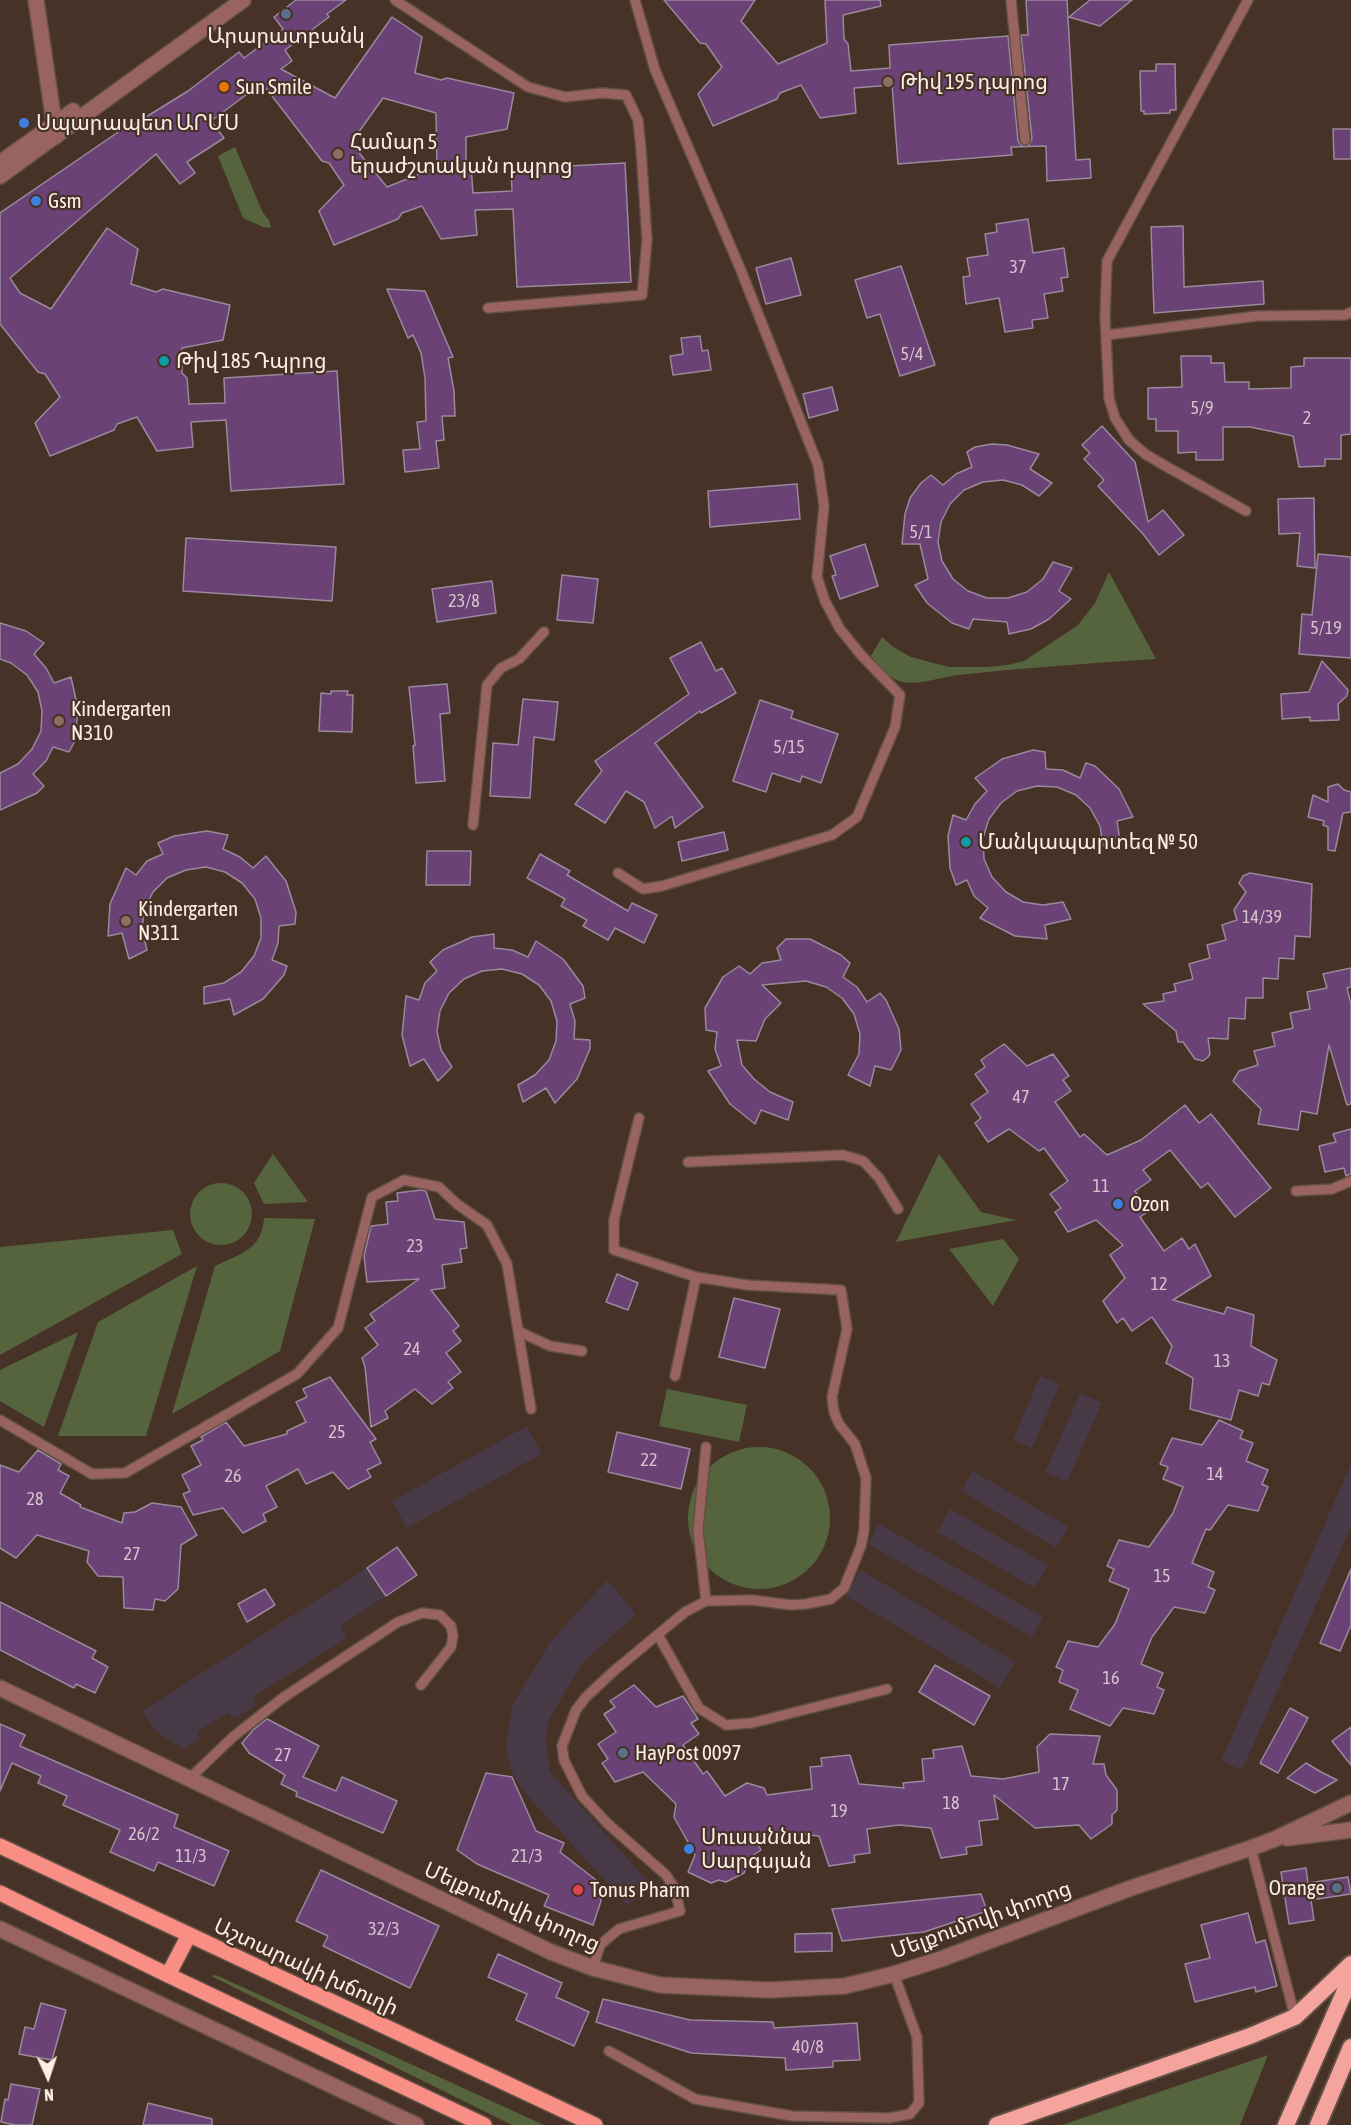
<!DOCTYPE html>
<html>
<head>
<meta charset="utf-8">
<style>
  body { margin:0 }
  #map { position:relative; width:1351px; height:2125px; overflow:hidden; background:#463226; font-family:"Asap Condensed",sans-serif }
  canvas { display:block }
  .north { position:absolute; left:18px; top:2047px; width:60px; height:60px; -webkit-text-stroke:4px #463226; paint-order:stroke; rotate:177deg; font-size:16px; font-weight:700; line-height:24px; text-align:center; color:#fdefe8 }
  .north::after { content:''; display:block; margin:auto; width:21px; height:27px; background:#fdefe8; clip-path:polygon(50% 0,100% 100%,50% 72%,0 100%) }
</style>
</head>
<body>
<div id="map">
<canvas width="1351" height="2125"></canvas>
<div class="north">N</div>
</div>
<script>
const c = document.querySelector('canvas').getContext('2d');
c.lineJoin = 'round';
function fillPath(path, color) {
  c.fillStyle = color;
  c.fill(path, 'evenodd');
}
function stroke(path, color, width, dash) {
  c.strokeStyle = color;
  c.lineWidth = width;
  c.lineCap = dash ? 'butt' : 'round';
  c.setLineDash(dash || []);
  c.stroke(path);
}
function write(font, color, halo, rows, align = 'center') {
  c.font = font + ' "Asap Condensed","Noto Sans Armenian",sans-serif';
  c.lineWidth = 4.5;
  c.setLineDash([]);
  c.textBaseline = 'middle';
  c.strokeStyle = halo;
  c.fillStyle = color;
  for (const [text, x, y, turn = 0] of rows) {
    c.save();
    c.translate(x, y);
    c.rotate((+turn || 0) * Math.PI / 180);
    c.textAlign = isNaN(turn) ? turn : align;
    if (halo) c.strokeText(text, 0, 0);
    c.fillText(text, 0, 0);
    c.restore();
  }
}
const industrial = new Path2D(`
  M1040,1376L1060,1384L1032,1448L1013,1440Z
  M1080,1393L1102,1403L1067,1482L1045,1472Z
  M527,1426L542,1454L407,1528L392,1501Z
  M1351,1464V1527L1242,1770L1221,1761Z
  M973,1471L1069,1527L1056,1548L961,1491Z
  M950,1509L1048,1565L1035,1588L937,1532Z
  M879,1524L1043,1617L1032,1637L868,1544Z
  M367,1568L386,1596L340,1626L347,1638L253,1697L256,1706L234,1719L228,1713L197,1732L200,1739L184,1749L155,1731L142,1711Z
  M861,1570L1015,1662L1000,1688L846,1596Z
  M607,1580L636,1614L581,1665L549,1720L546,1738L547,1751L550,1772L650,1884L628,1906L526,1794L513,1774L506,1751L508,1727L513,1704L551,1641Z`);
const green = new Path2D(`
  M235,147L263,213L269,220L271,228L263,227L243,218L218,156Z
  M1109,572L1156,659C1090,663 1024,668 958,675C940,677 921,685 903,682C888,679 881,668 871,656L882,637L893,647L911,657L949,667H989L1007,665L1024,661L1078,625L1095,603Z
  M273,1154L308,1202L264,1204L254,1183Z
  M939,1154L981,1212L1016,1220L896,1242Z
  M190 1214a31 31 0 1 1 62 0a31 31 0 1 1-62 0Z
  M264,1218L315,1219L280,1351L172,1414L215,1266C240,1254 262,1250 264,1218Z
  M173,1230L182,1254L0,1355V1247Z
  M1003,1239L1019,1259L993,1306L949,1249Z
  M197,1266L146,1436H58L98,1322Z
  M78,1332L44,1427L0,1401V1370Z
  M667,1389L747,1405L739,1442L659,1426Z
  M688 1518a71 71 0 1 1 142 0a71 71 0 1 1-142 0Z
  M216,1975L544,2125H512L211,1976Z
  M1268,2055L1240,2125H1062Z`);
const building = new Path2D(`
  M296,0H346L327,14L329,17L285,50L292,61L281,69L335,98L392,17L422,37L415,73L441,80L447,78L514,93L507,129L466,137V161L471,166L473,193L512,191L511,169L625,163L631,282L517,287L513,209L475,210L477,235L441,239L422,206L402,213L398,219L334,245L319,211L344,185L329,163L322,161L262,83L211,121L224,138L187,162L195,173L180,184L156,154L10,278L20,293L51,309L107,228L138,249L131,284L156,292L163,289L230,305L223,340L182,348V373L187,378L189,404L225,403L224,378L337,371L344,484L231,491L226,420L191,422L193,447L157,451L137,417L117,424L114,430L50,456L35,423L60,397L45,374L38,372L0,324V213L130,124L133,125L188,91L239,52L244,58L283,29L274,17ZM383,98L436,113L437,167L387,187L351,143Z
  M664,0H755L741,21L778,64L827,43L825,0H880L881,6L843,15L844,39L848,44L851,71L890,68L889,45L1008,36L1018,141L1020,144L1025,147L1029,145L1032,139L1021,35H1028L1026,0H1067L1076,160L1090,159L1091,178L1047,181L1046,146L1011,147L1012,155L898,164L892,85L854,88L856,113L820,118L801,85L780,93L777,99L713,126L698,94L722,67L706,44L700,43Z
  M1090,0H1132L1100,26L1069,17Z
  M1156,64H1175L1176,110H1170V113L1144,114V111H1141L1140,71H1156Z
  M1333,129H1351V159H1334Z
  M1028,219L1033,253L1064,248L1068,277L1061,278L1063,291L1044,294L1048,318L1032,320L1033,328L1005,332L999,298L966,304L963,277L970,276L967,258L988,255L985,234L997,232L996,224Z
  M1183,226L1184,287L1263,281L1264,304L1154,313L1151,227Z
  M791,258L801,295L766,304L756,268Z
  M901,266L935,365L900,376L880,314L867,318L855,280Z
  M387,289L425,291L453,357L448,358L454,391L455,416H442L444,440L436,441L439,468L405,472L403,450L420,449L417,422L426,421L425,378L421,353L413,335L408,338Z
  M700,336L702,351L708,350L711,370L673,375L670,356L683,354L681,338Z
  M1181,356H1211V363H1224L1225,382H1249V389L1291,388V367L1304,366V358H1351V434L1341,435V459H1325V466L1299,467L1293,436L1250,427H1223V460H1196V452L1178,453V431H1156V419H1148V388L1182,387Z
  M832,387L838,410L809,418L803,394Z
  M1102,426L1135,462L1148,522L1163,510L1184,535L1159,555L1143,534L1098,486L1104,480L1084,459L1090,453L1082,445Z
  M992,444L1007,445L1039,454L1030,469L1052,483L1039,496L1022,485L1003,480L983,482L964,490L950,504L941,522L938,542L942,561L953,579L968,591L987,598H1008L1027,592L1043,579L1053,562L1072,568L1059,591L1071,599L1049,619L1031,629L1009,634L1007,622L973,619L969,629L952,623L927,603L915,585L928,579L920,544H902L905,514L910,498L921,483L931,475L943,485L956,474L972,467L967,452L975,447Z
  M797,484L800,519L710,527L708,491Z
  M1314,498L1315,568L1297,566L1300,533L1279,534L1278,499Z
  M186,538L336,547L332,601L183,591Z
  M865,544L878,586L840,599L832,576L836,575L830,556Z
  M1318,554L1351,557V658L1299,654L1302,614L1312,615Z
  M562,575L598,579L593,623L557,620Z
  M492,581L496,613L437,622L432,589Z
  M0,623L26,631L44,643L34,654L46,668L54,683L71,677L78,709L75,741L69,752L53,747L46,761L33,774L44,786L37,793L0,810V773L18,764L32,749L41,731L42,711L38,692L27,675L11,663L0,659Z
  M701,642L716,671L722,668L736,693L701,713L700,711L655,743L703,807L675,828L672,816L655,828L644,802L626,791L605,823L575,804L602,771L595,761L689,694L670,658Z
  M1322,661L1348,690L1347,696L1338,704L1339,720L1310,721V717L1282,719L1281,694L1309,692Z
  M447,684L450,713L440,714L445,781L416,783L413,746L415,745L409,687Z
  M331,691H348L347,695H353L352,732L319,731L321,693L331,694Z
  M523,699L558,702L554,740L534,737L530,798L490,796L493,743L518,745Z
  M760,700L793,711L791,718L838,734L821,783L802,776L800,782L772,773L766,792L733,781Z
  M1033,750L1045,752L1046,769L1063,770L1080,778L1086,763L1095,766L1119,789L1133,817L1117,821L1121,847L1103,846L1100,826L1090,808L1076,795L1057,787L1037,786L1017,791L1001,803L989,819L983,838L984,859L992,877L1006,892L1023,902L1043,905L1063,902L1071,919L1045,925L1047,939L1015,936L980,918L988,908L974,896L967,880L956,885L950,868L948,836L953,815L966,820L975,804L987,791L975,778L1002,759Z
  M1338,784L1344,790L1351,792V812L1343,813L1335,851L1328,850V827L1323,825L1324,821L1308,817L1313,795L1328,802V787Z
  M207,831L228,835L223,849L240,857L253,868L266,856L286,881L296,912L295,924L279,926L278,943L272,960L287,966L284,975L263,999L234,1015L230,999L204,1004V987L224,983L241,972L254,956L261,938V918L255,899L242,883L225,872L206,867L186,870L167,878L153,892L144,910L142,930L147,950L129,959L122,933L108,936L110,904L126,868L136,875L147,861L163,854L158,843L174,836Z
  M724,832L728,850L682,861L678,842Z
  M427,851H471L470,885H426Z
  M540,854L570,871L567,875L628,911L632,903L657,915L644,943L615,928L608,940L583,926L587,920L561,906L565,899L527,878Z
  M1250,873L1312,884L1310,937L1295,936L1294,959L1279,958L1278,979L1263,978V998H1246L1245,1019L1229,1018L1228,1039L1208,1038L1210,1054L1208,1057L1203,1061L1195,1059L1183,1042H1178L1176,1031L1143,1004L1164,1001L1163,994L1176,991L1174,984L1193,979L1189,964L1210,958L1207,945L1226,940L1222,925L1237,920L1234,910L1246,892L1239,883L1243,876Z
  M494,934V948L512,950L528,957L536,941L563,959L583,986L585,998L570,1004L575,1021L574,1039L590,1040V1049L577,1079L555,1103L546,1088L523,1102L518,1085L535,1075L549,1060L556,1041L557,1021L551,1001L539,985L522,974L502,969L482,971L464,979L449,993L440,1011L437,1031L441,1050L452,1067L438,1081L424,1059L410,1066L402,1035L406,996L419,1000L425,983L437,971L430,962L443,950L472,937Z
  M786,939H810L841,955L850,963L843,977L857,987L867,1002L880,993L886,1000L899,1029L901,1050L891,1070L875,1066L870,1086L848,1075L859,1054L860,1034L854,1014L842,998L826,987L806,981L762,985L781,1003L765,1019L756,1041L737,1040L742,1065L754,1079L770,1092L793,1102L788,1120L761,1110L755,1124L730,1104L708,1071L721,1066L715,1049L717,1032L706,1030L705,1008L723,977L739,966L750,974L762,963L781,960L777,948Z
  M1351,968V987L1347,988L1351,1004V1104L1347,1105L1329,1045L1317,1114L1301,1111L1298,1130L1258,1124L1261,1109L1233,1081L1239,1071L1258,1065L1254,1051L1275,1046L1272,1033L1293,1028L1290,1013L1310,1009L1307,992L1327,988L1323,974Z
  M1004,1044L1027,1066L1053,1054L1069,1076L1063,1080L1071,1091L1055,1102L1080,1137L1084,1134L1107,1155L1141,1140L1185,1105L1199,1123L1211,1114L1271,1188L1235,1217L1208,1183L1201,1188L1170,1150L1143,1170L1151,1180L1135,1191L1149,1211L1140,1217L1164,1251L1182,1238L1189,1249L1195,1244L1211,1276L1173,1300L1224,1314L1227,1307L1254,1315L1251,1346L1277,1360L1269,1385L1262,1383L1258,1396L1239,1390L1231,1420L1190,1409L1193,1378L1166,1363L1172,1346L1152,1317L1132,1331L1123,1318L1117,1323L1103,1301L1125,1278L1110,1255L1123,1245L1096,1220L1068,1232L1055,1212L1061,1208L1050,1194L1068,1181L1044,1148L1039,1151L1009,1129L988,1142L975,1123L981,1118L971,1104L988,1092L975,1074L985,1067L981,1060Z
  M1351,1129V1174L1346,1176L1344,1168L1325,1172L1319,1146L1336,1142L1333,1134Z
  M421,1190L426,1191L435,1219L464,1222L467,1248L460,1249L462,1262L442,1265L445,1288L431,1290L459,1326L453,1331L461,1341L446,1353L461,1372L448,1382L453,1388L432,1404L415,1389L385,1411L388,1418L371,1427L365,1367L362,1358L378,1345L365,1328L375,1321L370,1314L419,1279L367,1282L364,1256L371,1226L388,1224L386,1202L398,1201L397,1193Z
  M617,1274L638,1283L628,1310L606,1302Z
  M734,1298L780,1309L765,1368L719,1357Z
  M330,1377L376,1439L370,1442L381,1463L367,1470L371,1477L348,1489L333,1472L306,1484L298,1469L266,1486L277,1507L263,1514L266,1521L243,1533L223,1508L193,1515L183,1494L190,1491L182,1475L201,1465L191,1446L203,1440L201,1437L226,1422L244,1446L287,1434V1431L306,1422L296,1402L307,1397L303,1389Z
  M1219,1420L1243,1431L1240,1438L1253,1443L1246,1461L1268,1470L1262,1484L1268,1487L1258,1511L1228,1505L1210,1530L1206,1529L1192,1563L1214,1572L1208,1587L1215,1590L1205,1613L1174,1607L1152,1637L1141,1664L1163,1673L1157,1687L1164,1690L1154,1714L1123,1708L1110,1726L1070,1709L1078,1690L1059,1682L1063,1670L1056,1667L1068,1641L1098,1647L1115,1624L1129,1589L1109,1581L1114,1569L1107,1566L1119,1540L1149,1547L1173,1513L1183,1487L1163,1479L1168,1467L1160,1464L1172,1438L1202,1445Z
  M617,1432L690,1449L681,1489L608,1472Z
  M38,1450L61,1464L58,1470L69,1476L60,1493L81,1505L80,1507L122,1523L124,1513L135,1512L152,1503L181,1507L197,1535L181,1545L178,1589L165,1601L155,1599L153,1610L124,1608L123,1577L98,1576L87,1562L89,1551L37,1535L16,1558L0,1548V1465L19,1472Z
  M397,1547L417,1575L386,1596L367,1568Z
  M1351,1569V1625L1340,1651L1320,1643Z
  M265,1589L275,1605L247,1622L238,1604Z
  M0,1602L96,1651L92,1658L108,1667L95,1693L76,1684L74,1688L0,1650Z
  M935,1665L990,1696L974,1725L919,1692Z
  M634,1685L656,1707L683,1696L698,1719L691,1723L699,1734L683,1745L703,1774L707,1771L725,1796L747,1783L764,1788L767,1795L812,1789L810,1767L822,1766L821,1758L850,1755L859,1784L904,1788L903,1783L924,1781L922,1759L934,1758L933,1750L962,1746L971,1776L1003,1779L1039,1772L1037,1747L1050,1734L1100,1736L1093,1764H1104L1106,1775L1117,1790V1810L1112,1815V1824L1091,1839L1079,1825L1035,1828L994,1795L998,1819L979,1821L982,1845L966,1847L967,1854L941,1858L931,1828L899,1825L867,1829L870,1853L854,1855L855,1862L829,1866L819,1836L789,1833L754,1837L761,1850L752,1856L744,1873L726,1882L719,1880L711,1883L688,1872L695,1855L674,1817L676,1804L643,1772L615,1782L602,1763L608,1759L598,1744L616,1732L604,1714L615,1707L610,1701Z
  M1290,1708L1308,1718L1278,1773L1260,1763Z
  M267,1719L319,1746L303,1777L336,1791L342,1777L397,1801L383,1833L296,1796L297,1792L281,1784L285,1775L249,1753L242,1743L254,1729Z
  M0,1724L25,1735L20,1746L178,1815L174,1827L229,1851L214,1886L158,1862L154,1871L110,1852L120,1830L63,1805L67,1796L38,1783L41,1776L12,1763L0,1791Z
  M1351,1727V1765L1332,1741Z
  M1306,1763L1321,1772L1337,1780L1315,1793L1287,1778Z
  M486,1773L512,1777L536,1831L564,1843L560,1852L596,1880L601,1901L593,1925L544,1906L549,1895L477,1864L457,1850Z
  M1306,1868L1308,1883L1348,1877L1351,1894L1311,1900L1314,1920L1289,1924L1281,1872Z
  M321,1870L439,1926L410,1988L323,1946L328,1936L296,1921Z
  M981,1894L987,1911L924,1932L842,1941L832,1909Z
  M1248,1913L1256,1943L1265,1940L1277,1986L1256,1992L1255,1987L1195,2002L1185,1964L1210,1958L1201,1925Z
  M832,1933V1951L795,1952V1934Z
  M498,1954L562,1983L556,1997L589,2012L574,2046L516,2020L527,1994L488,1977Z
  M603,1999L690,2020L773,2022L774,2028L857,2023L860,2060L833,2061V2067L786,2070L785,2058L691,2053L596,2022Z
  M41,2003L66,2010L52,2060L19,2054L25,2027L34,2029Z
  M11,2084L40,2089L32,2125H15L1,2122L5,2099L8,2100Z
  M148,2103L212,2119V2125H143Z`);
const service = new Path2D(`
  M395,0L528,87L565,97L602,93L626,95L638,120L641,149L647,240L642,295L488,308
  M1011,0L1025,140
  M1107,335L1257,316L1345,315L1351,312
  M1246,511L1169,468L1145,454L1129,440L1115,418L1109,398L1105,317L1107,261L1248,0
  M473,825L487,685L501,668L519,659L544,632
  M618,873L643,889L662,886L832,835L857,817L895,727L900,695L862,656L840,629L825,601L817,577L824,506L818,465L740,268L655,70L635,0
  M688,1162L843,1155L863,1161L879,1178L898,1209
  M1296,1191L1332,1189L1351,1181
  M518,1331L550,1346L582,1351
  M675,1376L696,1277
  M0,1420L92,1474L125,1473L297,1374L338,1328L372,1197L404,1180L439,1187L457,1204L487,1225L507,1264L531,1409
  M706,1601L698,1530L706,1447
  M658,1635L699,1708L726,1725L752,1723L887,1689
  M190,1778L234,1736L284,1697L398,1622L422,1613L440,1615L451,1626L453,1636L451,1647L421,1685
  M1251,1848L1295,2017
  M593,1968L600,1945L619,1929L680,1911L675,1889L666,1875L607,1823L582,1796L564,1760L562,1746L576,1710L586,1697L615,1670L685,1612L706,1601L752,1600L791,1605L806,1604L831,1599L844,1588L861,1546L864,1531L866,1478L855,1444L839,1424L834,1412L832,1397L847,1329L841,1290L747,1285L696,1277L614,1250V1220L639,1118
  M609,2051L695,2099L792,2116L889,2118L910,2114L919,2103L917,2037L894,1974`);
const minor = new Path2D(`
  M36,0L56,136`);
const tertiary = new Path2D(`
  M0,163L73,111
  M0,176L243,0
  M0,1688L551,1952L593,1968L660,1985L769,1990L845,1986L894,1974L941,1959L1131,1888L1251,1848L1275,1839L1351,1803
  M1287,1838L1351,1830
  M0,1929L416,2125`);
const primary = new Path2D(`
  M0,1846L595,2125
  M0,1893L168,1975L484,2125
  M168,1975L189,1935`);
const trunk = new Path2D(`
  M997,2125L1250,2036L1295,2017L1351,1964
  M1286,2125L1351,1977
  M1318,2125L1351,2047`);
const markers = [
  [286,14,6,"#5c6f8a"],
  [888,82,6,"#8d6e63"],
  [224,87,6,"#e8710a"],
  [24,123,6,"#3f7fe0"],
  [338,154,6,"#8d6e63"],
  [36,201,6,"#3f7fe0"],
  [164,361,6,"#0f9aa8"],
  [59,721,6,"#8d6e63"],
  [966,842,6,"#0f9aa8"],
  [126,921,6,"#8d6e63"],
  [1118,1204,6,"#3f7fe0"],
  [623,1753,6,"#5c6f8a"],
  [689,1849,6,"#3f7fe0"],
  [1337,1888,6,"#5c6f8a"],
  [578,1890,6,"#e0444e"]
];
const numberNames = [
  ["37",1018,267],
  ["5/4",912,354],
  ["5/9",1202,408],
  ["2",1307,418],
  ["5/1",921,532],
  ["23/8",464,601],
  ["5/19",1326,628],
  ["5/15",789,747],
  ["14/39",1262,917],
  ["47",1021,1097],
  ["11",1101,1186],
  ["23",415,1246],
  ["12",1159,1284],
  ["24",412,1349],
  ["13",1222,1361],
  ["25",337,1432],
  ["22",649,1460],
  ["14",1215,1474],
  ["26",233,1476],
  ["28",35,1499],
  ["27",132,1554],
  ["15",1162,1576],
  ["16",1111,1678],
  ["27",283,1755],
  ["17",1061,1784],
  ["18",951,1803],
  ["19",839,1811],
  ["26/2",144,1834],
  ["11/3",191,1856],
  ["21/3",527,1856],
  ["32/3",384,1929],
  ["40/8",808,2047]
];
const poiNames = [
  ["Արարատբանկ",286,36,"center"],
  ["Թիվ 195 դպրոց",900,82],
  ["Sun Smile",236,87],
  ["Սպարապետ ԱՐՄՍ",36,123],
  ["Համար 5",350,142],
  ["երաժշտական դպրոց",350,166],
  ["Gsm",48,201],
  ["Թիվ 185 Դպրոց",176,361],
  ["Kindergarten",71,709],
  ["N310",71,733],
  ["Մանկապարտեզ № 50",978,842],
  ["Kindergarten",138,909],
  ["N311",138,933],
  ["Ozon",1130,1204],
  ["HayPost 0097",635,1753],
  ["Սուսաննա",701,1837],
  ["Սարգսյան",701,1861],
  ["Orange",1325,1888,"right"],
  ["Tonus Pharm",590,1890]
];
const streetNames = [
  ["Մելքումովի փողոց",512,1907,24],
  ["Մելքումովի փողոց",981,1920,-20],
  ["Աշտարակի խճուղի",306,1967,25]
];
fillPath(industrial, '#483947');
fillPath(green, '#55643c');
fillPath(building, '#6b4276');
stroke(building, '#99899d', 1.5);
stroke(service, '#635045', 12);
stroke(minor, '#635045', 18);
stroke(tertiary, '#635045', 18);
stroke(primary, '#635045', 18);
stroke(trunk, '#635045', 20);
stroke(service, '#99645f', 9);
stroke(minor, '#99645f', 15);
stroke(tertiary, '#99645f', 15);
stroke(primary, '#f98e85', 15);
stroke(trunk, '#f4a49c', 16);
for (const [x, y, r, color] of markers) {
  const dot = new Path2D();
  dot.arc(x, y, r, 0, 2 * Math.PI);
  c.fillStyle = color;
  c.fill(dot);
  stroke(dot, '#463226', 2);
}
write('18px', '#d8c4cc', null, numberNames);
write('21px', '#fdefe8', '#463226', poiNames, 'left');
write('21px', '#fdefe8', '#463226', streetNames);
</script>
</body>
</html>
